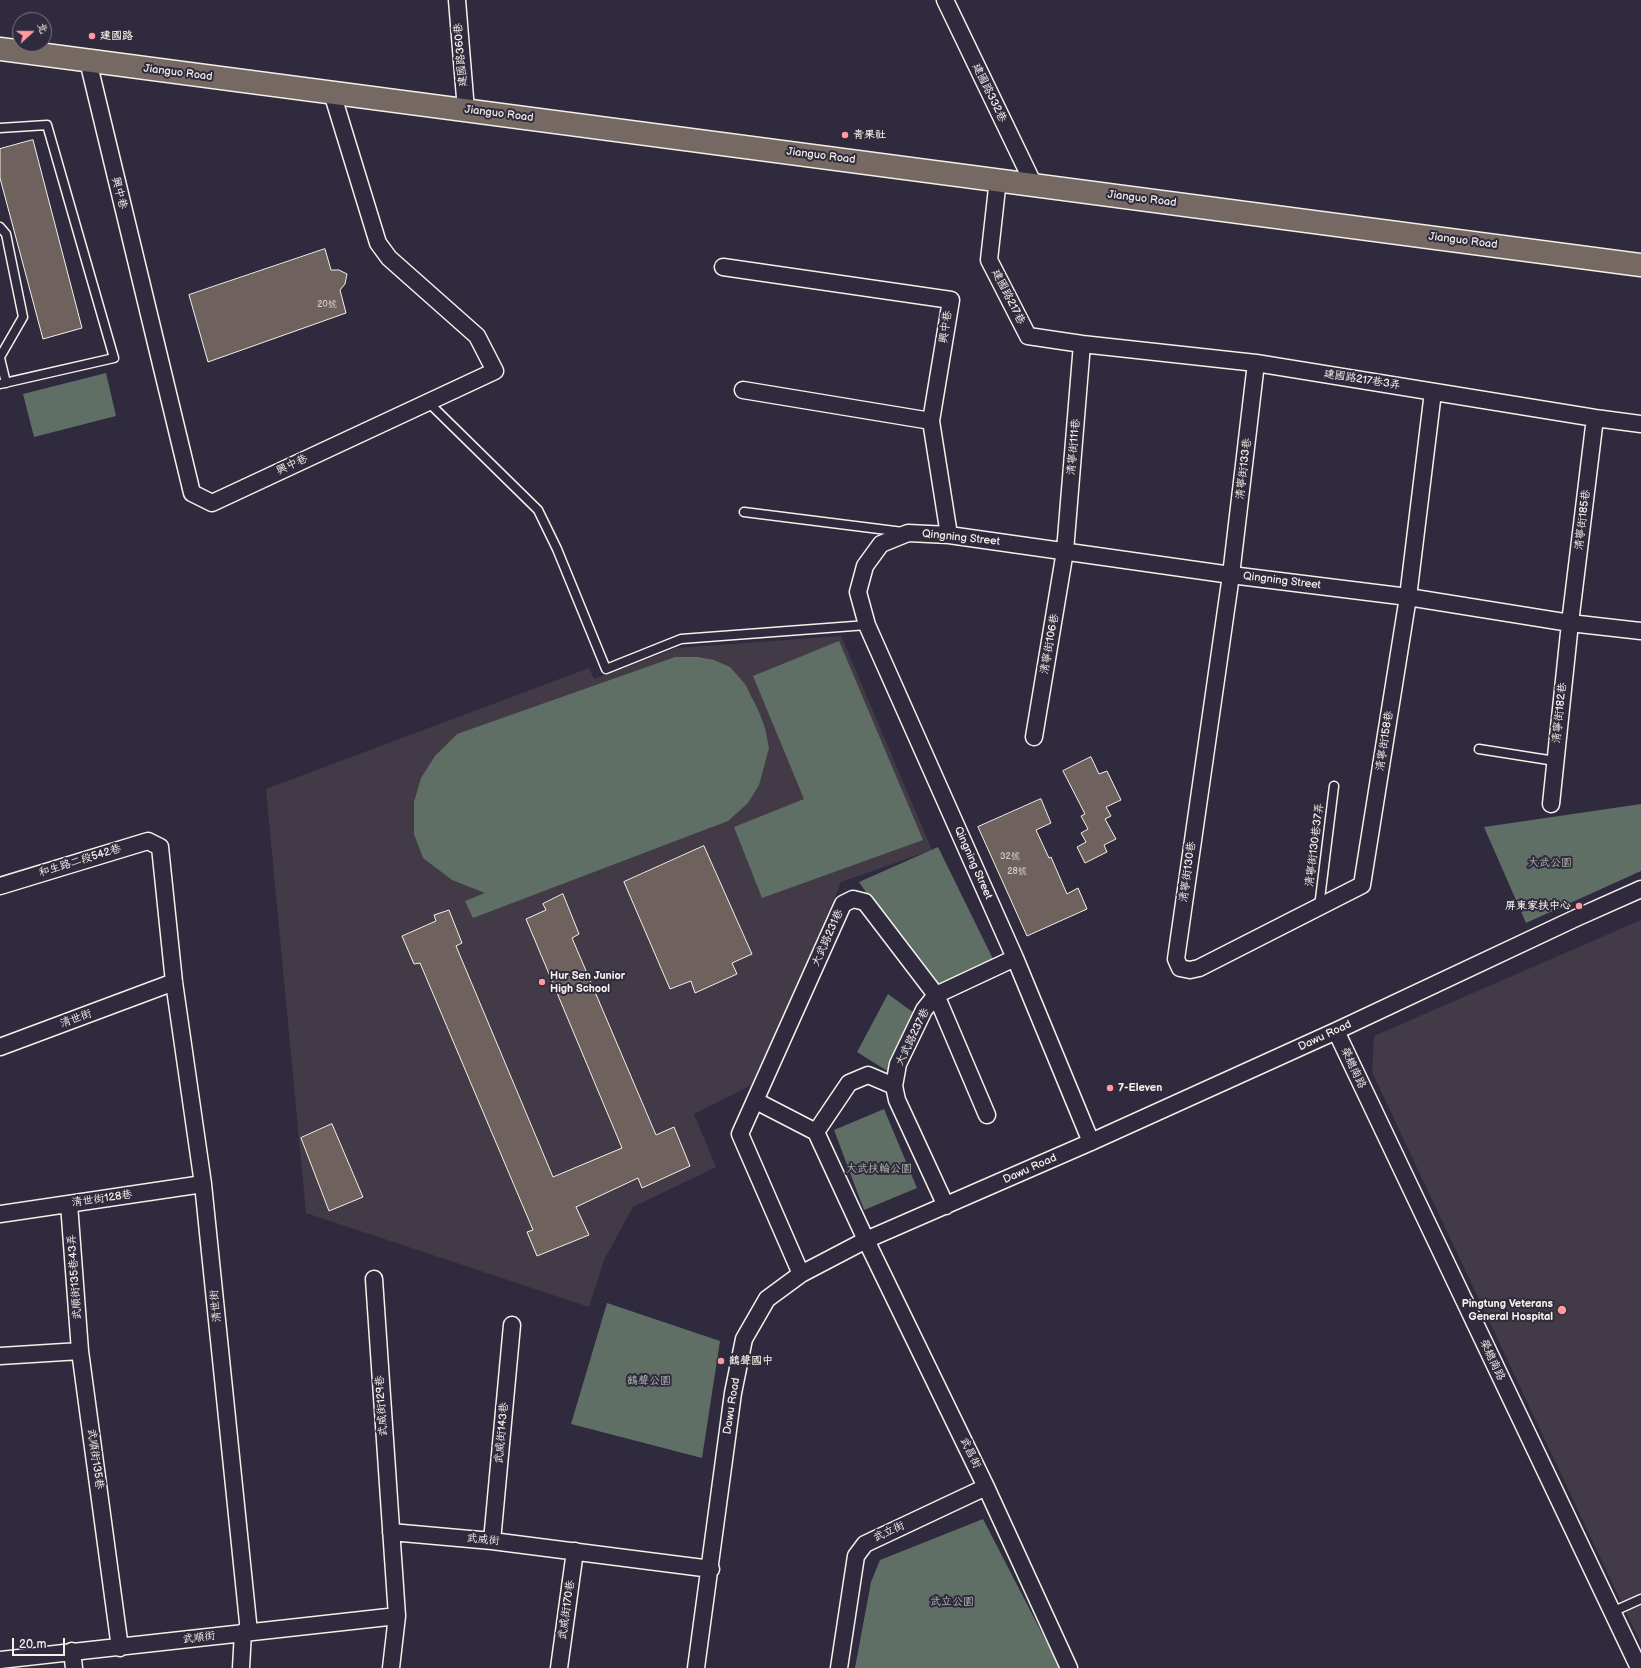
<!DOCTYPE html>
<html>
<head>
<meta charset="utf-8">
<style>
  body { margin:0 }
  #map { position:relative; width:1641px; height:1668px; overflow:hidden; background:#2f2a3d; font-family:"Balsamiq Sans","LXGW WenKai TC",sans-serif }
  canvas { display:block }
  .north { position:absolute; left:12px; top:12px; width:40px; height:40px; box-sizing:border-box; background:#2f2a3d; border:1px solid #7e7a81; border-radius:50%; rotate:69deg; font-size:11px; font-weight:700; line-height:16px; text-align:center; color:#f4f1e8 }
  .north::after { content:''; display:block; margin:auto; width:14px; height:18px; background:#ff9aa2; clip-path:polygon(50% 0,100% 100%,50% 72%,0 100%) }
  .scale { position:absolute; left:12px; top:1638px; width:53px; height:18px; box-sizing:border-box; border:2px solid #f4f1e8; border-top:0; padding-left:5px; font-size:12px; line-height:14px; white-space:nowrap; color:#f4f1e8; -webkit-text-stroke:3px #2f2a3d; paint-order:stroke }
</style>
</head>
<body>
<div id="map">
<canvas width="1641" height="1668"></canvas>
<div class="north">北</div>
<div class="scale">20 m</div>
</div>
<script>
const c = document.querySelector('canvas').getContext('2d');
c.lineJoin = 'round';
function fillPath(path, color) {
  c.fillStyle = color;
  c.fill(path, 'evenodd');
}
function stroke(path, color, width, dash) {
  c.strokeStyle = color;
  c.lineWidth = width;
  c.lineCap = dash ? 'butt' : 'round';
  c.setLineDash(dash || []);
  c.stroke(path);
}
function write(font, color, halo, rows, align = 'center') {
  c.font = font + ' "Balsamiq Sans","LXGW WenKai TC",sans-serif';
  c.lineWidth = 4;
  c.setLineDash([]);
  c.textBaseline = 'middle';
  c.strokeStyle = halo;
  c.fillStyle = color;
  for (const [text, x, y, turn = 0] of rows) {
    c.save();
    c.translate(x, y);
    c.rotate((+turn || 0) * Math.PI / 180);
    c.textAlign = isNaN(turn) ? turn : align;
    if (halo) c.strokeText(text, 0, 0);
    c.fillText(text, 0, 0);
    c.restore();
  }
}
const built = new Path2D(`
  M841,636L932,850L841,882L758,1082L694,1114L716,1167L633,1207L604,1260L589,1307L306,1213L266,789L589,668L594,679L677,648Z
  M1641,920V1644L1372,1072L1374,1036Z`);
const green = new Path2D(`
  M106,373L116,416L34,437L23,394Z
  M839,641L923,840L762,898L734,827L804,799L753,676Z
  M675,657H698L714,660L730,667L745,684L759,712L765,728L769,748L759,785L748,803L728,821L473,918L465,901L485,893L452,880L423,858L414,834V802L421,778L435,756L457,734Z
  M1641,804V871L1526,923L1484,827Z
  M938,847L994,961L936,985L906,951L859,882Z
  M888,994L921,1018L889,1072L857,1052Z
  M884,1109L917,1188L864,1210L834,1130Z
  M607,1303L720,1341L702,1458L571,1424Z
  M983,1519L1060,1668H855L871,1582L880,1560Z`);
const building = new Path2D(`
  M33,140L82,328L43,339L0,178V149Z
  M325,249L331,270H339L347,274L345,284L340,290L346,313L208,362L189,295Z
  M1091,757L1099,774L1107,771L1121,800L1106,807L1111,816L1105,819L1116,839L1104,845L1107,852L1085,863L1077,847L1086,842L1081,833L1088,829L1081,816L1085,814L1063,771Z
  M1041,799L1051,823L1036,830L1049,858L1051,857L1067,894L1078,888L1087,909L1027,936L978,827Z
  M704,846L752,954L732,963L737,974L695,993L691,981L670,989L624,882Z
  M563,894L579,934L572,938L656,1135L674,1127L690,1166L642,1188L638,1178L576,1207L589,1235L537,1256L527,1232L533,1230L420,963L414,964L402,936L436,921L434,915L449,910L462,943L456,946L553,1177L622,1148L526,919L546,910L543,904Z
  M332,1124L363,1197L329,1211L301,1138Z`);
const service = new Path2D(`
  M0,128L47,125L114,358L0,384
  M0,227L6,234L23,317L0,357
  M0,358L6,383
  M427,401L538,510L557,549L606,669L681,639L867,625
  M744,512L903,532
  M1479,749L1555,761
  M1319,907L1334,786
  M1612,1612L1641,1599`);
const minor = new Path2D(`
  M457,0L466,110
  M945,0L1034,185
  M88,61L192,493L212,503L495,371L477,336L389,258L378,243L332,93
  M998,179L989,260L1028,336L1082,344L1256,363L1595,418L1641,424
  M723,267L951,300L931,421L949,535
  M1256,363L1231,575L1176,959L1180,968L1190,970L1199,968L1362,885L1408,597L1433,392
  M743,390L931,421
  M1034,737L1065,551L1082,344
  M1551,804L1570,623L1595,418
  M0,886L148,841L160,847L174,982L203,1184L249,1632
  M1336,1031L1639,1668
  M0,1047L174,982
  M756,1101L816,1132L866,1240L986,1487L1069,1668
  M816,1132L849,1083L868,1075L894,1086
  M1091,1142L1015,958L867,625L858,592L865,566L881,544L908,533L949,535L1231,575L1408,597L1570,623L1641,631
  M69,1204L80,1351L120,1648
  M946,1206L897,1100L894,1086L898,1064L924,1010L936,995L1015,958
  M0,1214L203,1184
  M801,1274L740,1134L843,904L853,899L865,902L936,995L987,1115
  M374,1279L397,1616L391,1668
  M0,1356L80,1351
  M391,1532L492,1541L711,1569
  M492,1541L512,1325
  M72,1651L74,1668
  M0,1660L397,1616
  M241,1668L243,1632
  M559,1668L575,1551
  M696,1668L733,1393L744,1339L767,1299L801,1274L866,1240L1091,1142L1336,1031L1576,918L1641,889
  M839,1668L856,1556L865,1544L986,1487`);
const primary = new Path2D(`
  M0,49L1641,265`);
const markers = [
  [92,36,4,"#ff9aa2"],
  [845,135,4,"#ff9aa2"],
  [1579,906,4,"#ff9aa2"],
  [542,982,4,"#ff9aa2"],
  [1110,1088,4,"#ff9aa2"],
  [1562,1310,5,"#ff9aa2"],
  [721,1361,4,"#ff9aa2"]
];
const numberNames = [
  ["20號",327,305],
  ["32號",1010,857],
  ["28號",1017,872]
];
const poiNames = [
  ["建國路",100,36],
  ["青果社",853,135],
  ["屏東家扶中心",1571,906,"right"],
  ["Hur Sen Junior",550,976],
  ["High School",550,989],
  ["7-Eleven",1118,1088],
  ["Pingtung Veterans",1553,1304,"right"],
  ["General Hospital",1553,1317,"right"],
  ["鶴聲國中",729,1361]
];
const streetNames = [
  ["建國路360巷",461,55,-95],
  ["Jianguo Road",178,73,7],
  ["建國路332巷",989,93,64],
  ["Jianguo Road",499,114,7],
  ["Jianguo Road",821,156,7],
  ["興中巷",119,193,76],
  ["Jianguo Road",1142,199,7],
  ["Jianguo Road",1463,241,7],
  ["建國路217巷",1008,297,63],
  ["興中巷",946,327,-81],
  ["建國路217巷3弄",1362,380,9],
  ["清寧街111巷",1074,447,-85],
  ["興中巷",292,465,-25],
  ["清寧街133巷",1244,469,-83],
  ["清寧街185巷",1583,520,-83],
  ["Qingning Street",961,538,6],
  ["Qingning Street",1282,581,7],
  ["清寧街106巷",1050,644,-80],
  ["清寧街182巷",1560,713,-84],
  ["清寧街158巷",1385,741,-81],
  ["清寧街130巷37弄",1315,845,-83],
  ["和生路二段542巷",80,861,-17],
  ["Qingning Street",973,863,66],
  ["清寧街130巷",1188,872,-82],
  ["大武路231巷",828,938,-66],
  ["清世街",76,1019,-20],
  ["Dawu Road",1325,1036,-25],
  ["大武路237巷",913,1037,-64],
  ["榮總南路",1353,1068,65],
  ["Dawu Road",1030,1169,-24],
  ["清世街128巷",102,1199,-8],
  ["武順街135巷43弄",75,1277,-94],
  ["清世街",216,1306,-96],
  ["榮總南路",1492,1360,65],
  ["武威街129巷",382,1406,-94],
  ["Dawu Road",732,1406,-81],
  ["武威街143巷",502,1433,-85],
  ["武昌街",970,1453,64],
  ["武順街135巷",95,1459,82],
  ["武立街",889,1532,-25],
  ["武威街",483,1540,6],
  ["武威街170巷",567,1610,-82],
  ["武順街",199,1638,-7]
];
const parkNames = [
  ["大武公園",1550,863],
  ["大武扶輪公園",879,1169],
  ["鶴聲公園",649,1381],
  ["武立公園",952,1602]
];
fillPath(built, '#423b47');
fillPath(green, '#5f6f65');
fillPath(building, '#6f625e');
stroke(building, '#f4f1e8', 1);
stroke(service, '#f4f1e8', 11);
stroke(minor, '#f4f1e8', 19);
stroke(primary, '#f4f1e8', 25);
stroke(service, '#2f2a3d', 8);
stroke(minor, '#2f2a3d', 16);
stroke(primary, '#766964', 22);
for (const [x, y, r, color] of markers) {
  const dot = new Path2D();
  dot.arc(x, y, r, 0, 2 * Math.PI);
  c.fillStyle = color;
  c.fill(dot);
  stroke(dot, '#2f2a3d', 1.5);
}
write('9px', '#d3cdc6', null, numberNames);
write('bold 11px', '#f4f1e8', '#2f2a3d', poiNames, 'left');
write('11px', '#f4f1e8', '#2f2a3d', streetNames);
write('11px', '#b1b6ad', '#2f2a3d', parkNames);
</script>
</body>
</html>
